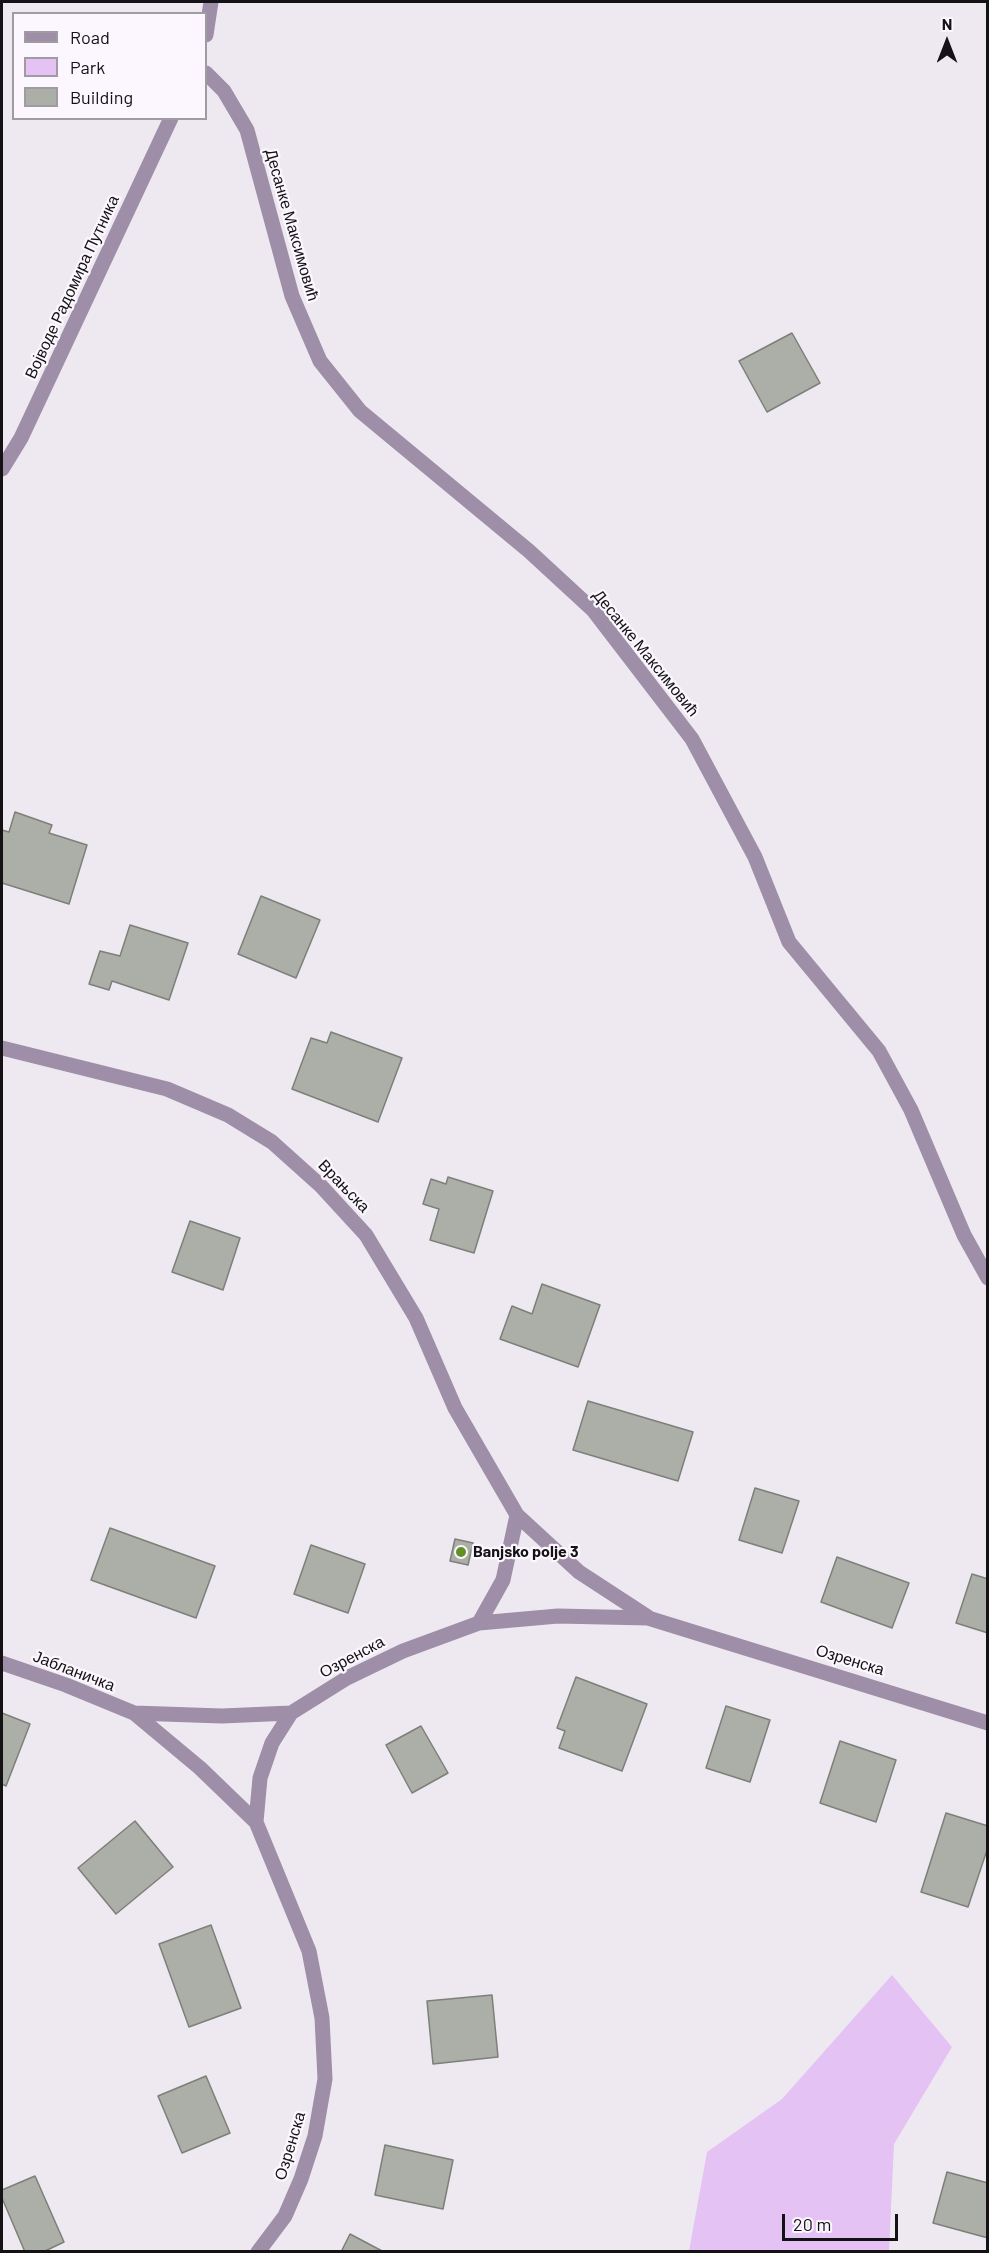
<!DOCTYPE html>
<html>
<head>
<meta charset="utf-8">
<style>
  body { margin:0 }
  #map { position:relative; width:989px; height:2253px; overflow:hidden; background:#eee9f1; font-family:Barlow,sans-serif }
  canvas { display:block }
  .frame { position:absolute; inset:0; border:3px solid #141215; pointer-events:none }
  .legend { position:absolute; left:12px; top:12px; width:195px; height:108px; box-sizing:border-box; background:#fcf7fe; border:2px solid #9f9ba1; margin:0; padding:8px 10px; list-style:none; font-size:18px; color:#141215 }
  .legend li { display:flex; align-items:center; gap:12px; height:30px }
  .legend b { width:30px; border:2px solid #9f9ba1 }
  .north { position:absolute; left:917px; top:12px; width:60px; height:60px; -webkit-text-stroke:4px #fcf7fe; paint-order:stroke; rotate:0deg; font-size:16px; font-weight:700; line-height:24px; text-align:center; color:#141215 }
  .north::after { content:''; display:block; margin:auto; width:21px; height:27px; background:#141215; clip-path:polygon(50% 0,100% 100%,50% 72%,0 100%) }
  .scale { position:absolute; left:782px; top:2214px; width:116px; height:27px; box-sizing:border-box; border:3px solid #141215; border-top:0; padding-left:8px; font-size:18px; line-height:21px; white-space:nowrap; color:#141215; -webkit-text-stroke:4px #fcf7fe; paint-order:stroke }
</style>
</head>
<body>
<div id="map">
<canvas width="989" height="2253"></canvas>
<div class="frame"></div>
<ul class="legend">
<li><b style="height:8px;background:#9f8ea7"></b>Road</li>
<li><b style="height:16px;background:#e4c2f3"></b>Park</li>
<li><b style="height:16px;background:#abafa7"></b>Building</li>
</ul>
<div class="north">N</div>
<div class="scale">20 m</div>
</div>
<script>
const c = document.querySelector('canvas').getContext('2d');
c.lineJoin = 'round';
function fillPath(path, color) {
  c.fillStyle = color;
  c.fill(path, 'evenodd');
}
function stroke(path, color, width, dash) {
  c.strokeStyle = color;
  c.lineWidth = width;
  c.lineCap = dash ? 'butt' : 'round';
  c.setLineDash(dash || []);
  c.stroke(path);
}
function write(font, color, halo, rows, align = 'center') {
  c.font = font + ' Barlow,sans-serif';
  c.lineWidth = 4.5;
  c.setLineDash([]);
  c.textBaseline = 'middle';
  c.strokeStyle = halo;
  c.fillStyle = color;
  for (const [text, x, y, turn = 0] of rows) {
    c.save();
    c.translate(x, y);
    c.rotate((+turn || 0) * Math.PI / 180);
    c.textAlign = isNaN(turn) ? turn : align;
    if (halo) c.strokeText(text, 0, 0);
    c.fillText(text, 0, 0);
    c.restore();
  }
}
const green = new Path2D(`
  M892,1975L952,2047L894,2144L889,2251H689L707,2152L782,2099Z`);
const building = new Path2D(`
  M792,333L820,383L767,412L739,361Z
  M15,812L52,825L49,833L87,845L69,904L2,883V830L9,832Z
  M261,896L320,920L296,978L238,954Z
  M130,925L188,943L169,1000L112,981L109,990L89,984L100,951L120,956Z
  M331,1032L402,1058L378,1122L292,1089L311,1038L327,1043Z
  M448,1177L493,1191L474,1253L430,1240L439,1209L423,1204L431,1179L446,1184Z
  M190,1221L240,1238L223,1290L172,1272Z
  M542,1284L600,1305L578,1367L500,1339L512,1306L532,1314Z
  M588,1401L693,1432L678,1481L573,1450Z
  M755,1488L799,1501L782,1553L739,1540Z
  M110,1528L215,1566L196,1618L91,1580Z
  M455,1539L473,1543L468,1565L450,1561Z
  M311,1545L365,1564L348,1613L294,1594Z
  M837,1557L909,1583L892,1628L821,1602Z
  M972,1574L988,1579V1633L956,1623Z
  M576,1677L647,1704L622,1771L559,1748L565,1731L557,1728Z
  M726,1706L770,1720L750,1782L706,1768Z
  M2,1713L30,1724L6,1786L2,1784Z
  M421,1726L448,1773L412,1793L386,1745Z
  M840,1741L896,1760L876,1822L820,1803Z
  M946,1813L988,1826V1847L968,1907L921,1892Z
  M135,1821L173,1867L116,1914L78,1868Z
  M211,1925L241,2008L189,2027L159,1944Z
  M492,1995L498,2057L433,2064L427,2001Z
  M206,2076L230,2133L182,2153L158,2096Z
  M385,2145L453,2160L443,2209L375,2195Z
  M947,2172L988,2183V2238L933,2223Z
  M35,2176L64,2242L43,2252H25L2,2198V2190Z
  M350,2234L384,2252H341Z`);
const minor = new Path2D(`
  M206,35L211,2
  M206,73L224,91L247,130L292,296L320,361L360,411L529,551L593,610L692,739L755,857L789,942L879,1051L911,1110L964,1235L988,1278
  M2,469L21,438L171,118
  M2,1048L167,1089L228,1115L272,1142L321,1186L366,1235L416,1318L455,1408L517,1515L579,1572L648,1617
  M479,1623L503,1580L517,1515
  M2,1663L66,1685L134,1713L200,1768L256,1822
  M134,1713L222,1716L291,1713
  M258,2252L285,2216L301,2179L315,2136L325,2079L322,2018L309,1951L256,1822L260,1778L272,1743L291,1713L347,1678L403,1651L479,1623L558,1616L648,1618L988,1723`);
const markers = [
  [461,1552,6,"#639024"]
];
const streetNames = [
  ["Десанке Максимовић",292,225,74],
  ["Војводе Радомира Путника",72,287,-65],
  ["Десанке Максимовић",646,653,51],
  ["Врањска",344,1186,46],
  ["Озренска",352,1657,-28],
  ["Озренска",850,1660,17],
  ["Јабланичка",74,1671,21],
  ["Озренска",290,2146,-73]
];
const poiNames = [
  ["Banjsko polje 3",473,1552]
];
fillPath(green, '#e4c2f3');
fillPath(building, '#abafa7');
stroke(building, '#7c8078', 1.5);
stroke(minor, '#9f8ea7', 15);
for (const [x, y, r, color] of markers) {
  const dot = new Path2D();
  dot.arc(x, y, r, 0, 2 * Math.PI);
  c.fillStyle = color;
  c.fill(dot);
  stroke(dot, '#fcf7fe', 2);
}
write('16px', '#141215', '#fcf7fe', streetNames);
write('bold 16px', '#141215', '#fcf7fe', poiNames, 'left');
</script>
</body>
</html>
